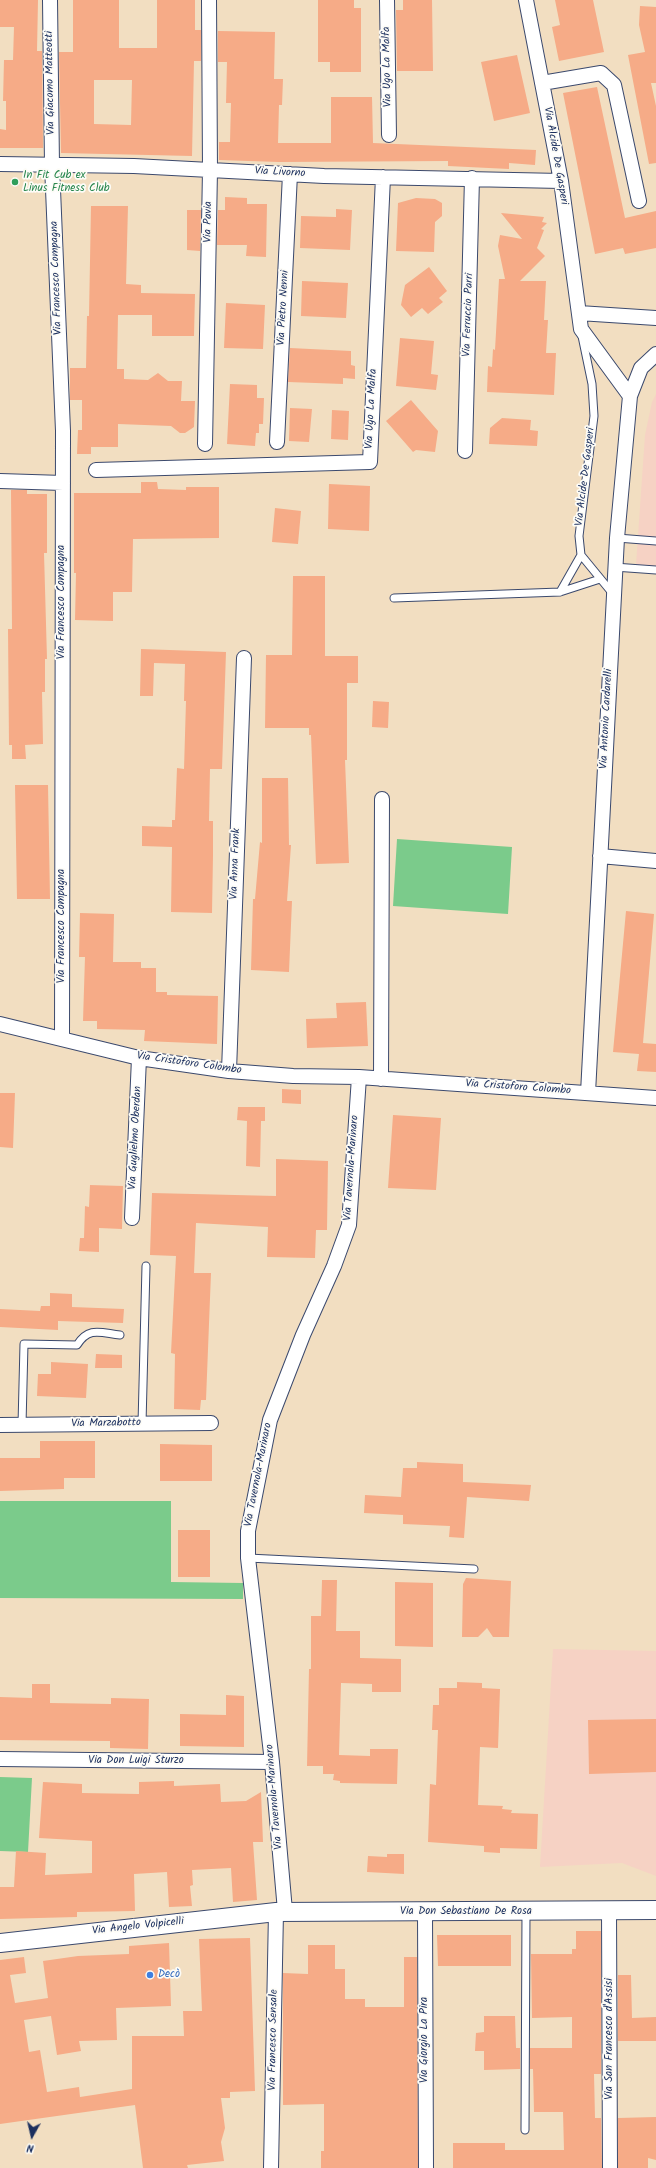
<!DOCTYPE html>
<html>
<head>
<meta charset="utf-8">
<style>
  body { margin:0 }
  #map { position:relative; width:656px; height:2168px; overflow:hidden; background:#f2dec1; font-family:Kalam,sans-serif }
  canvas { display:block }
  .north { position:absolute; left:12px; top:2116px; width:40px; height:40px; -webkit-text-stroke:3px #fdfcf7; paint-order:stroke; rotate:188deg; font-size:11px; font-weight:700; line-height:16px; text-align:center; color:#1b2f5e }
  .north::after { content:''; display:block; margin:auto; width:14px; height:18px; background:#1b2f5e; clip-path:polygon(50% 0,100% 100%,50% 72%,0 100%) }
</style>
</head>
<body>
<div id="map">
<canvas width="656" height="2168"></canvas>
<div class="north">N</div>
</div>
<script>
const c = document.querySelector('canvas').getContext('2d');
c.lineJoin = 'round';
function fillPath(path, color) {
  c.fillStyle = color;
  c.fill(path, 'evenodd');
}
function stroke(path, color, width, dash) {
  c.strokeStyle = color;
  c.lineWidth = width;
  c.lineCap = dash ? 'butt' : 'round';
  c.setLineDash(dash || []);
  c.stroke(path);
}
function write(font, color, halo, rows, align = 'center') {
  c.font = font + ' Kalam,sans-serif';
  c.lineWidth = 3.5;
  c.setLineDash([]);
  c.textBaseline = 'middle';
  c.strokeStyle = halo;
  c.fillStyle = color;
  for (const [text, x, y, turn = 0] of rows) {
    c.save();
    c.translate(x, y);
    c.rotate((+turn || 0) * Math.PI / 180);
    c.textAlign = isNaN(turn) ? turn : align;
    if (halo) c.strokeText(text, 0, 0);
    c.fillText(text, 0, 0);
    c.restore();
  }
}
const built = new Path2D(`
  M656,394V566L636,565L645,435L652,402Z
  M553,1649L656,1651V1876L622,1863L540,1867Z`);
const green = new Path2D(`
  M397,839L512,847L508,914L393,906Z
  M0,1501H171V1582L243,1583V1599L0,1598Z
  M0,1777L32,1778L28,1852L0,1851Z`);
const building = new Path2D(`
  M0,0H38L37,51H42L43,148H0V129L6,130V101H3L4,60H13L14,27H0Z
  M73,0H119V48H157V0H195V30H201V61H194L192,156L61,153L59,52H73ZM94,80H132L131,125L94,124Z
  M318,0H354V8H361V72H330V62H318Z
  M403,0H432L433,71H397L396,10H403Z
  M555,0H593L604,52L559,61L552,27L560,25Z
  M640,6L656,7V83H651L656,106V163L649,164L628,55L645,52L639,25Z
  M218,31L275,32L274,79H283L282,105H279L278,143H331V97H372L373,143L536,150L535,165L509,163V169L448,166V161L279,162L219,160V142H230L231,103H226L227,62H218Z
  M517,55L530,113L494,121L481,62Z
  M597,87L625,218L656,211V248L625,254L623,248L595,254L563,93Z
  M225,197L247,198V204H267L266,257L246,256L247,245H217L218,210H225Z
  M416,198L435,199L442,203V216L435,222L434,252L396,251L398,203Z
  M91,206H128L126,284L141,285V293L195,294L194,336H152V315H118L117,369H124V379L148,380L158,373L168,381H182L181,401H195L194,427L185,433H180L171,426L118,424V447H91V454H77L78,430H82V400H70V368H86L87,316H89Z
  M336,209L352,210L350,250L300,248L301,216L336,217Z
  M187,210H201L200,251L187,250Z
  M501,213L544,217L542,222L547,223L541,229L544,230L537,248L545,256L520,281H546L544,320H548L546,353H556L554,395L487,392L488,366L492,367L493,349L495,350L499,279H505L498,246L500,235L522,239Z
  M429,267L447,291L439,298L443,302L428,314L422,308L411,317L401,305L405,285Z
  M302,281L348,283L346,318L301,316Z
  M226,303L265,305L263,349L224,348Z
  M400,338L434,341L431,374L438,375L436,390L396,386Z
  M290,348L351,351V365L355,366V379L343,378V384L288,382Z
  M230,384L257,385V398H264L263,424H259V433H256L255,446L227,444Z
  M411,400L438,431L435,452L416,450L413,452L386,421Z
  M290,408L312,409L309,442L289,441Z
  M332,410L349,411L348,440L331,439Z
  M502,418L531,420L530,430L538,431L537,446L489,444L490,428Z
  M141,482H157L158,489L186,490V487H219V538L133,539L132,592H113V621L75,620L76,573H74V493H141Z
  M329,484L370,486L369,531L328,529Z
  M11,490H27V494H47V553H44L47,659H45V692H42L43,744L25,745L26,759H12V745H9L8,629H12Z
  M275,508L301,511L298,544L272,542Z
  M293,576H325V656H358V683H347V760H345L349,863L316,864L311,735H309V728H265L266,655H292Z
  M141,649L226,652L222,769H210L209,821H213V855L212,913L171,912L172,847L142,846V826L172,827V820H175L177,768L184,769L186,701H184L185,664L154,663L153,696H140Z
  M373,701L389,702L388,728L372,727Z
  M262,778H288L289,845H291L287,901H292L289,972L251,970L253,899H255L260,842L262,843Z
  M15,785H48L50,899H17Z
  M626,911L654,914L643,1043L656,1044V1072L637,1071L639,1054L613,1052Z
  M80,913L114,914L113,962H141V968H156V992H167V995L218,996L217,1044L144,1041L145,1030L97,1029V1021H83L85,957H79Z
  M366,1002L368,1046L307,1048L306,1019L337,1018L336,1003Z
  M282,1089L301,1090V1104L282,1103Z
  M0,1093H15L13,1148L0,1147Z
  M238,1107H265V1121H261L260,1167L246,1166L247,1121L237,1120Z
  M393,1115L441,1118L436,1190L388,1188Z
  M276,1159L328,1161L327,1230H316L315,1258L267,1257L268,1227L196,1223L194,1273H211L206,1400H201L200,1410L174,1409L175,1354L171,1353L176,1256L150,1255L152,1193L276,1196Z
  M90,1185L123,1186L122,1229L99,1228V1252L79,1251L80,1238H84L85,1206L89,1207Z
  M50,1293L72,1294V1307L124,1309L123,1323L58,1321V1330L0,1327V1309L40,1311L41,1306H50Z
  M96,1354L122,1355V1368H95Z
  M51,1362L88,1364L86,1398L37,1396L38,1374H51Z
  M40,1441H95V1478H64V1489L0,1491V1458H40Z
  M160,1444L212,1445V1481H160Z
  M417,1462L463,1464V1482L531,1485L529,1501L467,1497L464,1538L449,1537L450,1526L403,1524V1515L364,1513L365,1495L401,1497L403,1468H417Z
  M178,1530H210V1577H178Z
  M466,1578L511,1581L509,1637H493L487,1628L478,1637H462L463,1584Z
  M322,1580H337L336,1631H360V1658L401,1659V1692H372V1684L341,1683L339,1755L370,1756V1749H398L397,1784L340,1783V1781L333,1780L334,1774H323V1766H307L309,1669H311V1616H321Z
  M395,1582L433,1583V1647L395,1646Z
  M457,1682L482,1683V1688L500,1689L498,1748L480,1747L478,1805L503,1806L502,1809L512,1810L511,1813L538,1814L537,1849L500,1848V1853L484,1852V1846L428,1842L430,1784L436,1785L438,1730H432L433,1705H439V1688H457Z
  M32,1684H50V1703L111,1704V1698L149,1699L148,1749L110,1748V1741L0,1740V1697L32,1698Z
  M226,1695L244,1696V1747L180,1746V1714L226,1715Z
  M656,1719V1772L589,1774L588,1720Z
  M174,1781V1786L220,1784L221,1802L246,1801L261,1792L263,1842H253L257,1900L233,1902L231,1868L192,1870L193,1885L190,1886L192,1906L169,1907L167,1872L134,1874L135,1911L77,1912V1917L0,1919V1887H14L16,1851L46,1853L45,1875L92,1873V1841L39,1838L43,1782L82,1784V1793L139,1794V1782Z
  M387,1854H404V1874L367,1872L368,1856L387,1857Z
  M576,1931H601V2074H594L595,2118H601L602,2168H453V2143H505V2150H564L563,2112H534L533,2069H530V2048H572V2017L532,2018L531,1954H572V1949H576Z
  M437,1935H511V1966H438Z
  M250,1938L255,2091L230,2092V2098H221L225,2128L221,2142L224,2161L187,2165L188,2168H143L135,2105L0,2124V1960L24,1957L26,1973L10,1975L15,2003L48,1998L43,1961L78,1956L129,1954V1946L169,1943L171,2006L116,2008L117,2040L79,2041L81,2051L57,2055L51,2016L24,2020L29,2052L40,2050L47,2092L79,2087L80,2097L132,2089V2036H184L183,2011H202L199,1939Z
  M308,1945H335V1969H345V1999H365V2007H404V1957H417L418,2168H321V2151H324V2104L283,2105V1973L308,1974Z
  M618,1975H631L632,2018L656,2017V2041H618Z
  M484,2016H515L516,2048H520V2069L484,2070V2051H475L476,2033L484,2032Z
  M656,2117V2160L648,2158V2168H618V2118Z`);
const service = new Path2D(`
  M582,336L592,384L594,416L579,536L581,555L613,594
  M617,538L656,541
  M614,567L656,570
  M560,592L581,555
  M394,598L560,592L600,579
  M142,1424L146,1266
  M22,1425L24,1344L77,1345C89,1326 101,1333 120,1335
  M248,1558L474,1569
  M525,2130L526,1912`);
const minor = new Path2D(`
  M50,0L52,165L63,431L62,1039
  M387,0L389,135
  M526,0L561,181L581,329L630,396
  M542,83L601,73L614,85L639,201
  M0,164L134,166L324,176L561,181
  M579,313L656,318
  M277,442L290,174
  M205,444L210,170L209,0
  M465,451L472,178
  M96,470L370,462L383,177
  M0,481L63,483
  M600,856L656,861
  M0,1024L139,1058L229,1071L293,1076L359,1077L656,1098
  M229,1071L244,658
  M381,1079L382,799
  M588,1093L617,538L630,396L641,368L656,354
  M132,1218L139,1058
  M0,1425L211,1423
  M0,1759L272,1762
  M609,1910L610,2168
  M285,1911L272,1762L248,1558V1531L270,1420L303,1335L334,1266L349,1225L359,1077
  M425,1912L426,2168
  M271,2168L276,1912`);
const tertiary = new Path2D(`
  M0,1943L276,1912L656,1910`);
const markers = [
  [15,182,4,"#2e9e5b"],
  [150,1975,4,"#3f7fe0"]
];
const streetNames = [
  ["Via Ugo La Malfa",388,67,-91],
  ["Via Giacomo Matteotti",51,83,-91],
  ["Via Alcide De Gasperi",555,156,80],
  ["Via Livorno",280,173,3],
  ["Via Pavia",209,222,-89],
  ["Via Francesco Compagna",57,278,-92],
  ["Via Pietro Nenni",284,308,-87],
  ["Via Ferruccio Parri",469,315,-88],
  ["Via Ugo La Malfa",372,409,-87],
  ["Via Alcide De Gasperi",586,477,-83],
  ["Via Francesco Compagna",62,602,-90],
  ["Via Antonio Cardarelli",607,719,-87],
  ["Via Anna Frank",236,864,-88],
  ["Via Francesco Compagna",62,926,-90],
  ["Via Cristoforo Colombo",189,1064,8],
  ["Via Cristoforo Colombo",518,1088,4],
  ["Via Guglielmo Oberdan",136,1138,-87],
  ["Via Tavernola-Marinaro",352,1168,-86],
  ["Via Marzabotto",106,1424,-1],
  ["Via Tavernola-Marinaro",259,1475,-79],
  ["Via Don Luigi Sturzo",136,1761],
  ["Via Tavernola-Marinaro",275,1797,-95],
  ["Via Don Sebastiano De Rosa",466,1912],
  ["Via Angelo Volpicelli",138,1927,-6],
  ["Via San Francesco d'Assisi",610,2039,-90],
  ["Via Francesco Sensale",274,2040,-89],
  ["Via Giorgio La Pira",425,2040,-90]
];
const leisureNames = [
  ["In Fit Cub ex",23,176],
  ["Linus Fitness Club",23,189]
];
const shopNames = [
  ["Decò",158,1975]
];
fillPath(built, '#f6d2c4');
fillPath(green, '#7bcb8b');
fillPath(building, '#f6ab87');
stroke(service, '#3b496d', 9);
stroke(minor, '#3b496d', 16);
stroke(tertiary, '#3b496d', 20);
stroke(service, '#fff', 7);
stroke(minor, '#fff', 14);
stroke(tertiary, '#fff', 18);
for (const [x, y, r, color] of markers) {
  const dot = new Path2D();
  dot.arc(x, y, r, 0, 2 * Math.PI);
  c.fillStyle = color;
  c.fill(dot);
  stroke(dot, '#fdfcf7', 1.5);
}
write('11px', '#1b2f5e', '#fdfcf7', streetNames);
write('11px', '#27864d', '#fdfcf7', leisureNames, 'left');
write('11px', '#366cbe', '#fdfcf7', shopNames, 'left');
</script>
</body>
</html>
